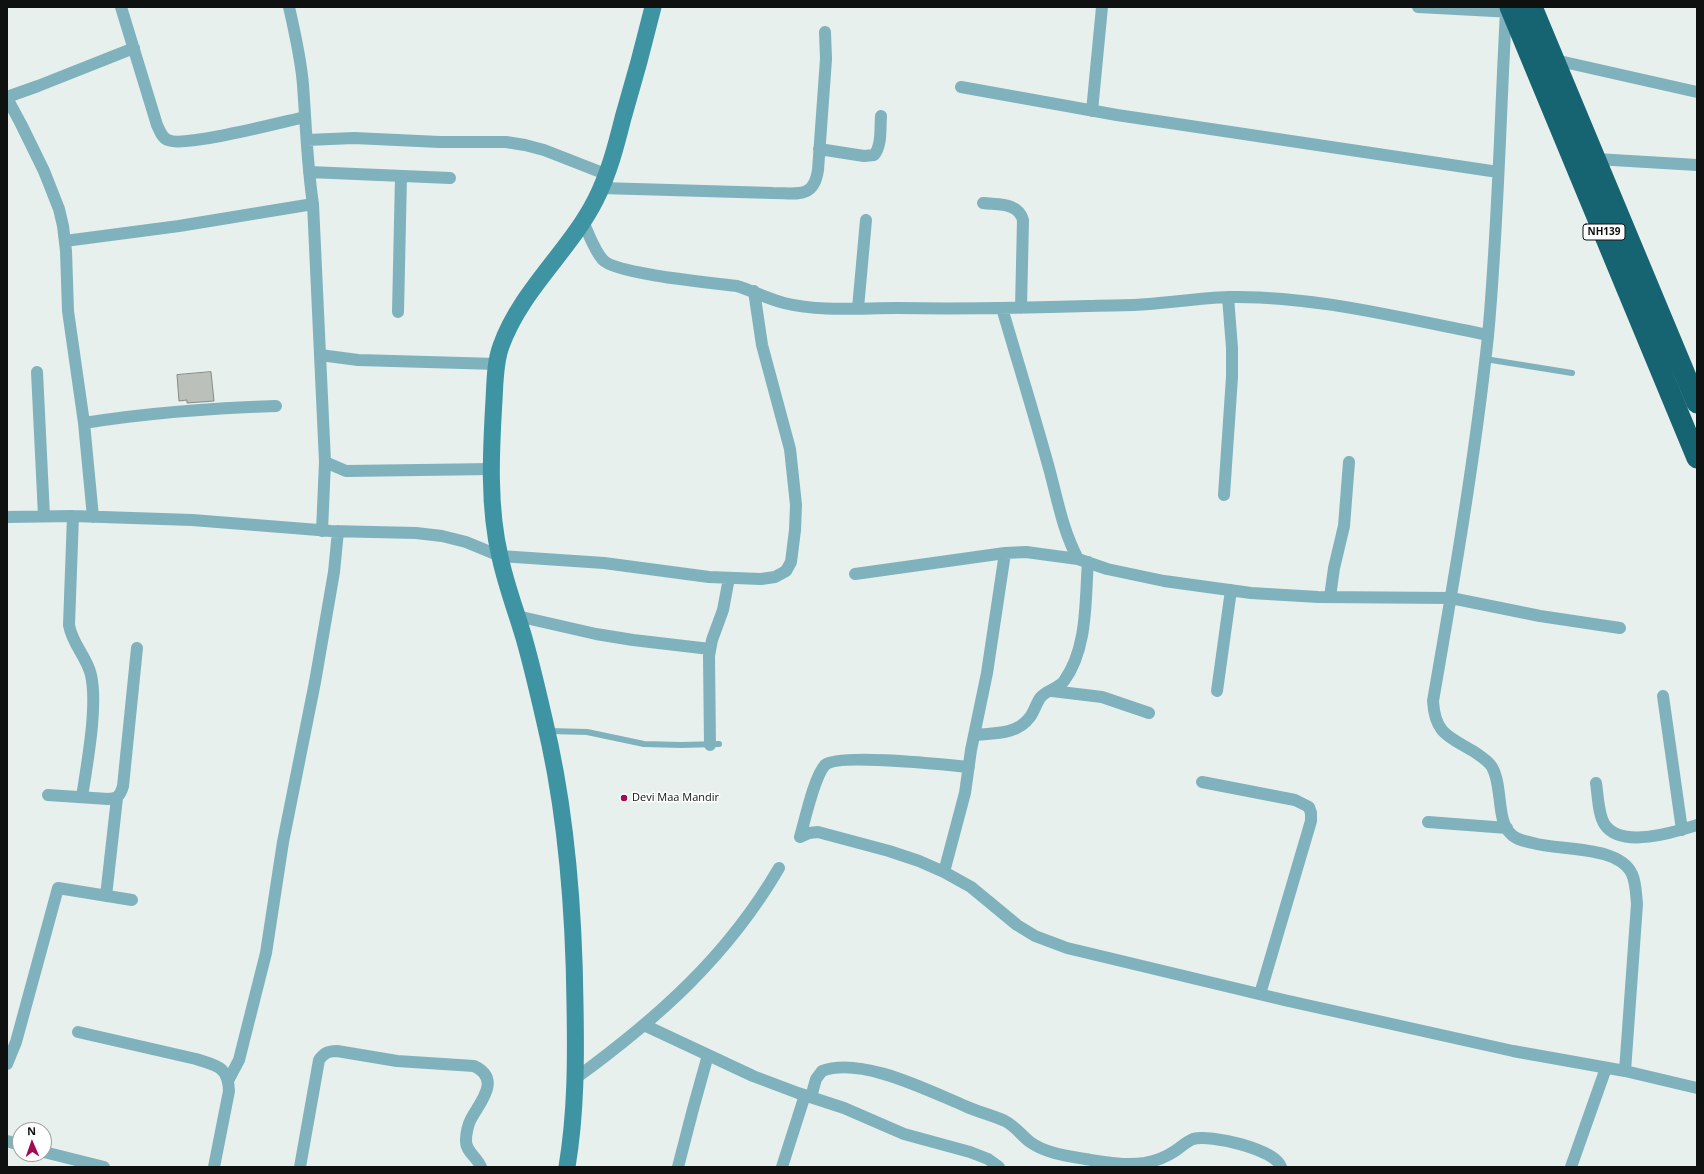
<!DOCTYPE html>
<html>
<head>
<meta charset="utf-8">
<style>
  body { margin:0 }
  #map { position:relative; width:1704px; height:1174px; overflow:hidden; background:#e7f0ed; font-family:"Open Sans",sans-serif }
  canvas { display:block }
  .frame { position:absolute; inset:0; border:8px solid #0e1110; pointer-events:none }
  .north { position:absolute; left:12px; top:1122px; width:40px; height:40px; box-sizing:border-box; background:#fff; border:1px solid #9fa09f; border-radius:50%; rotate:358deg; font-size:11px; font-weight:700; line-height:16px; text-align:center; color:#0e1110 }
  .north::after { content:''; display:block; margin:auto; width:14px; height:18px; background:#a00c52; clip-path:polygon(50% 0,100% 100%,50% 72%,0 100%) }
</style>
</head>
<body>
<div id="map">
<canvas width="1704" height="1174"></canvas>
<div class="frame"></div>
<div class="north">N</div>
</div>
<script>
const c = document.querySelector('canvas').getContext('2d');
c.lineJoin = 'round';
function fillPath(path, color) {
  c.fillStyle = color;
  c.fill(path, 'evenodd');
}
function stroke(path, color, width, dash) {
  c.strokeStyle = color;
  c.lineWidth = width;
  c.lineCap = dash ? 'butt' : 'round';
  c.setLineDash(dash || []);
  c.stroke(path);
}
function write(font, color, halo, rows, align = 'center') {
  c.font = font + ' "Open Sans",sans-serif';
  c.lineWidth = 3;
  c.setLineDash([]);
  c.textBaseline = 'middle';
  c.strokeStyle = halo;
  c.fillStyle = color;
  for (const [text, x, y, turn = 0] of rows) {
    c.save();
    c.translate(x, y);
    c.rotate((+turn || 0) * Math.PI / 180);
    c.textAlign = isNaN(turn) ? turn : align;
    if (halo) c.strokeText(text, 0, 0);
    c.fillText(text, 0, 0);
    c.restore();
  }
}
const building = new Path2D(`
  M211,372L214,401L187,403V400L179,401L177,375Z`);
const lane = new Path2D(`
  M1485,359L1572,373
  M549,731L587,732L644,744L681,745L719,744`);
const street = new Path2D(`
  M121,7L157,125C160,131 162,138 168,140C184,148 282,122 305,117
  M289,7C295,33 301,59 303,85C306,125 307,165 313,204L325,462L346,471L493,469
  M1418,7L1513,12
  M1506,12C1500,120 1498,228 1488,336C1475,458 1454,580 1433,701C1435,736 1451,737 1476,753C1482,757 1489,762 1492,767C1503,786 1496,821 1511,834C1516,840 1526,841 1533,843C1560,851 1618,845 1632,874C1636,883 1636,894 1637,904L1625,1071
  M1555,60L1697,92
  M961,87L1117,115L1498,172
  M7,97L38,86L134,48
  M7,98L21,124L44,171L59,209L63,226L66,251L68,311L84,423L93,517
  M1092,111L1102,7
  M307,140L354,138L440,142H506L525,145L544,150L608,175
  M819,149L864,156L874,155C882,146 880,128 881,116
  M1596,159L1697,165
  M309,172L450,178
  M601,188L773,193C797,193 814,199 818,170L826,59L825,32
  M983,203C998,205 1018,202 1023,220L1021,308
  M583,222C589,234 594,250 603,260C616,274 713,283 737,286C753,291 768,299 784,303C820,312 860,308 897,308C961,309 1024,308 1088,306C1108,305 1128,306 1149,304C1175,302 1202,298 1228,297C1313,295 1405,319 1488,335
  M65,241L179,226L313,204
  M858,308L866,220
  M1002,308C1018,363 1035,417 1050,472C1058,502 1063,531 1078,559L1107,569L1164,581L1251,593L1318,597L1451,598L1540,616L1620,628
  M398,312L401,176
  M320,355L358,360L497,364
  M37,372L44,516
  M84,423C147,413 211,408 276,406
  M1224,495L1232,377V348L1228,297
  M73,516L69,625C72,644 87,657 91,675C98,706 87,764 82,797
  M7,517L73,516L192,520L331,531L416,533L442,536L466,542L500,556L604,563L709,577L761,579L775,577L786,571L791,562L795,530L796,505L790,449L762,345L754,291
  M322,531L325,462
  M855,574L1005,553L1026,552L1078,559
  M1330,597L1334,568L1344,526L1349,462
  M517,616L596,634L633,640L710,649
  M1052,691L1102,697L1149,713
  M1217,691L1231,590
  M1663,696L1682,830
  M974,735C994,733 1017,735 1030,717C1034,712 1036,704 1040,698C1046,690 1058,689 1064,681C1088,648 1085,600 1088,562
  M710,745L709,656L712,640L723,610L729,578
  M1202,782L1295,800L1309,807L1311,813V821L1260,994
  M1596,783C1598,795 1598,815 1605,825C1622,849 1675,832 1697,825
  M48,795L108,799C118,798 120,796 123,786L137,648
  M1428,822L1507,828
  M800,837L809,833L818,832L889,851L919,861L944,872L971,887L1017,925L1035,936L1067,948L1284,1000L1513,1051L1625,1071L1697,1088
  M800,837C805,820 814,777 825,765C838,753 947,765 969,767
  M944,872L965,793L971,750L987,673L1005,553
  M106,896L117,798
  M644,1025L753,1076L798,1093L844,1108L904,1134L970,1152L988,1159L999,1167
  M78,1032L196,1059C217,1066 228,1066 229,1091L214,1167
  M7,1064L16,1042L58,888L132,900
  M576,1078C658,1018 727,957 779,868
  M229,1079L239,1060L266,953L283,842L315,682L334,572L338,531
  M811,1097L816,1079L822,1071C861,1056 929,1091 965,1106C978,1112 992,1115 1005,1121C1015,1126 1021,1135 1030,1142C1045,1153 1067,1156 1085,1159C1104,1162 1125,1166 1145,1163C1156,1161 1166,1157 1175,1151C1181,1147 1186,1142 1193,1139C1210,1134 1275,1149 1281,1167
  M7,1141L20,1145
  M44,1152L104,1167
  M300,1167L319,1060C324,1053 328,1051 337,1051L397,1061L474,1066C502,1079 480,1102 471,1119C468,1124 466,1134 466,1140C465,1151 477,1157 481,1167
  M678,1167L693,1109L708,1055
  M782,1167L805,1095
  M1571,1167L1606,1068`);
const secondary = new Path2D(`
  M567,1167C576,1113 576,1059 575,1004C574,917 568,830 550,745C542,709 534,673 524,638C516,611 506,585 500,557C488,506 491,451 494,400C495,382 495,362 501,346C521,290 570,251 596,199C609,173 616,146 623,118C634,81 644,44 653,7`);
const highway = new Path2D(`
  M1510,7L1697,458
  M1532,7L1697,403`);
const markers = [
  [624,798,4,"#a00c52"]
];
const shields = [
  [1604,232,42]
];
const shieldNames = [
  ["NH139",1604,232]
];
const poiNames = [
  ["Devi Maa Mandir",632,798]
];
fillPath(building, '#bbc0ba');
stroke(building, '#858a84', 1);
stroke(lane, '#7fb2bc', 6);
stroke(street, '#7fb2bc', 12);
stroke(secondary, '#3f94a3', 17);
stroke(highway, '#166471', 21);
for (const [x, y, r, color] of markers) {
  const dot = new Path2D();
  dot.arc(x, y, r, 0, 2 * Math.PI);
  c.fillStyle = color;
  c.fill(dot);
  stroke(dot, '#fff', 1.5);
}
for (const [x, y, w] of shields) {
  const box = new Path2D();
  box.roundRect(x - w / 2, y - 8, w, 16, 3);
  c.fillStyle = '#fff';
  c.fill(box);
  stroke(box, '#0e1110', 1);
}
write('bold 10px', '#0e1110', null, shieldNames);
write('11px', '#0e1110', '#fff', poiNames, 'left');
</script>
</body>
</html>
